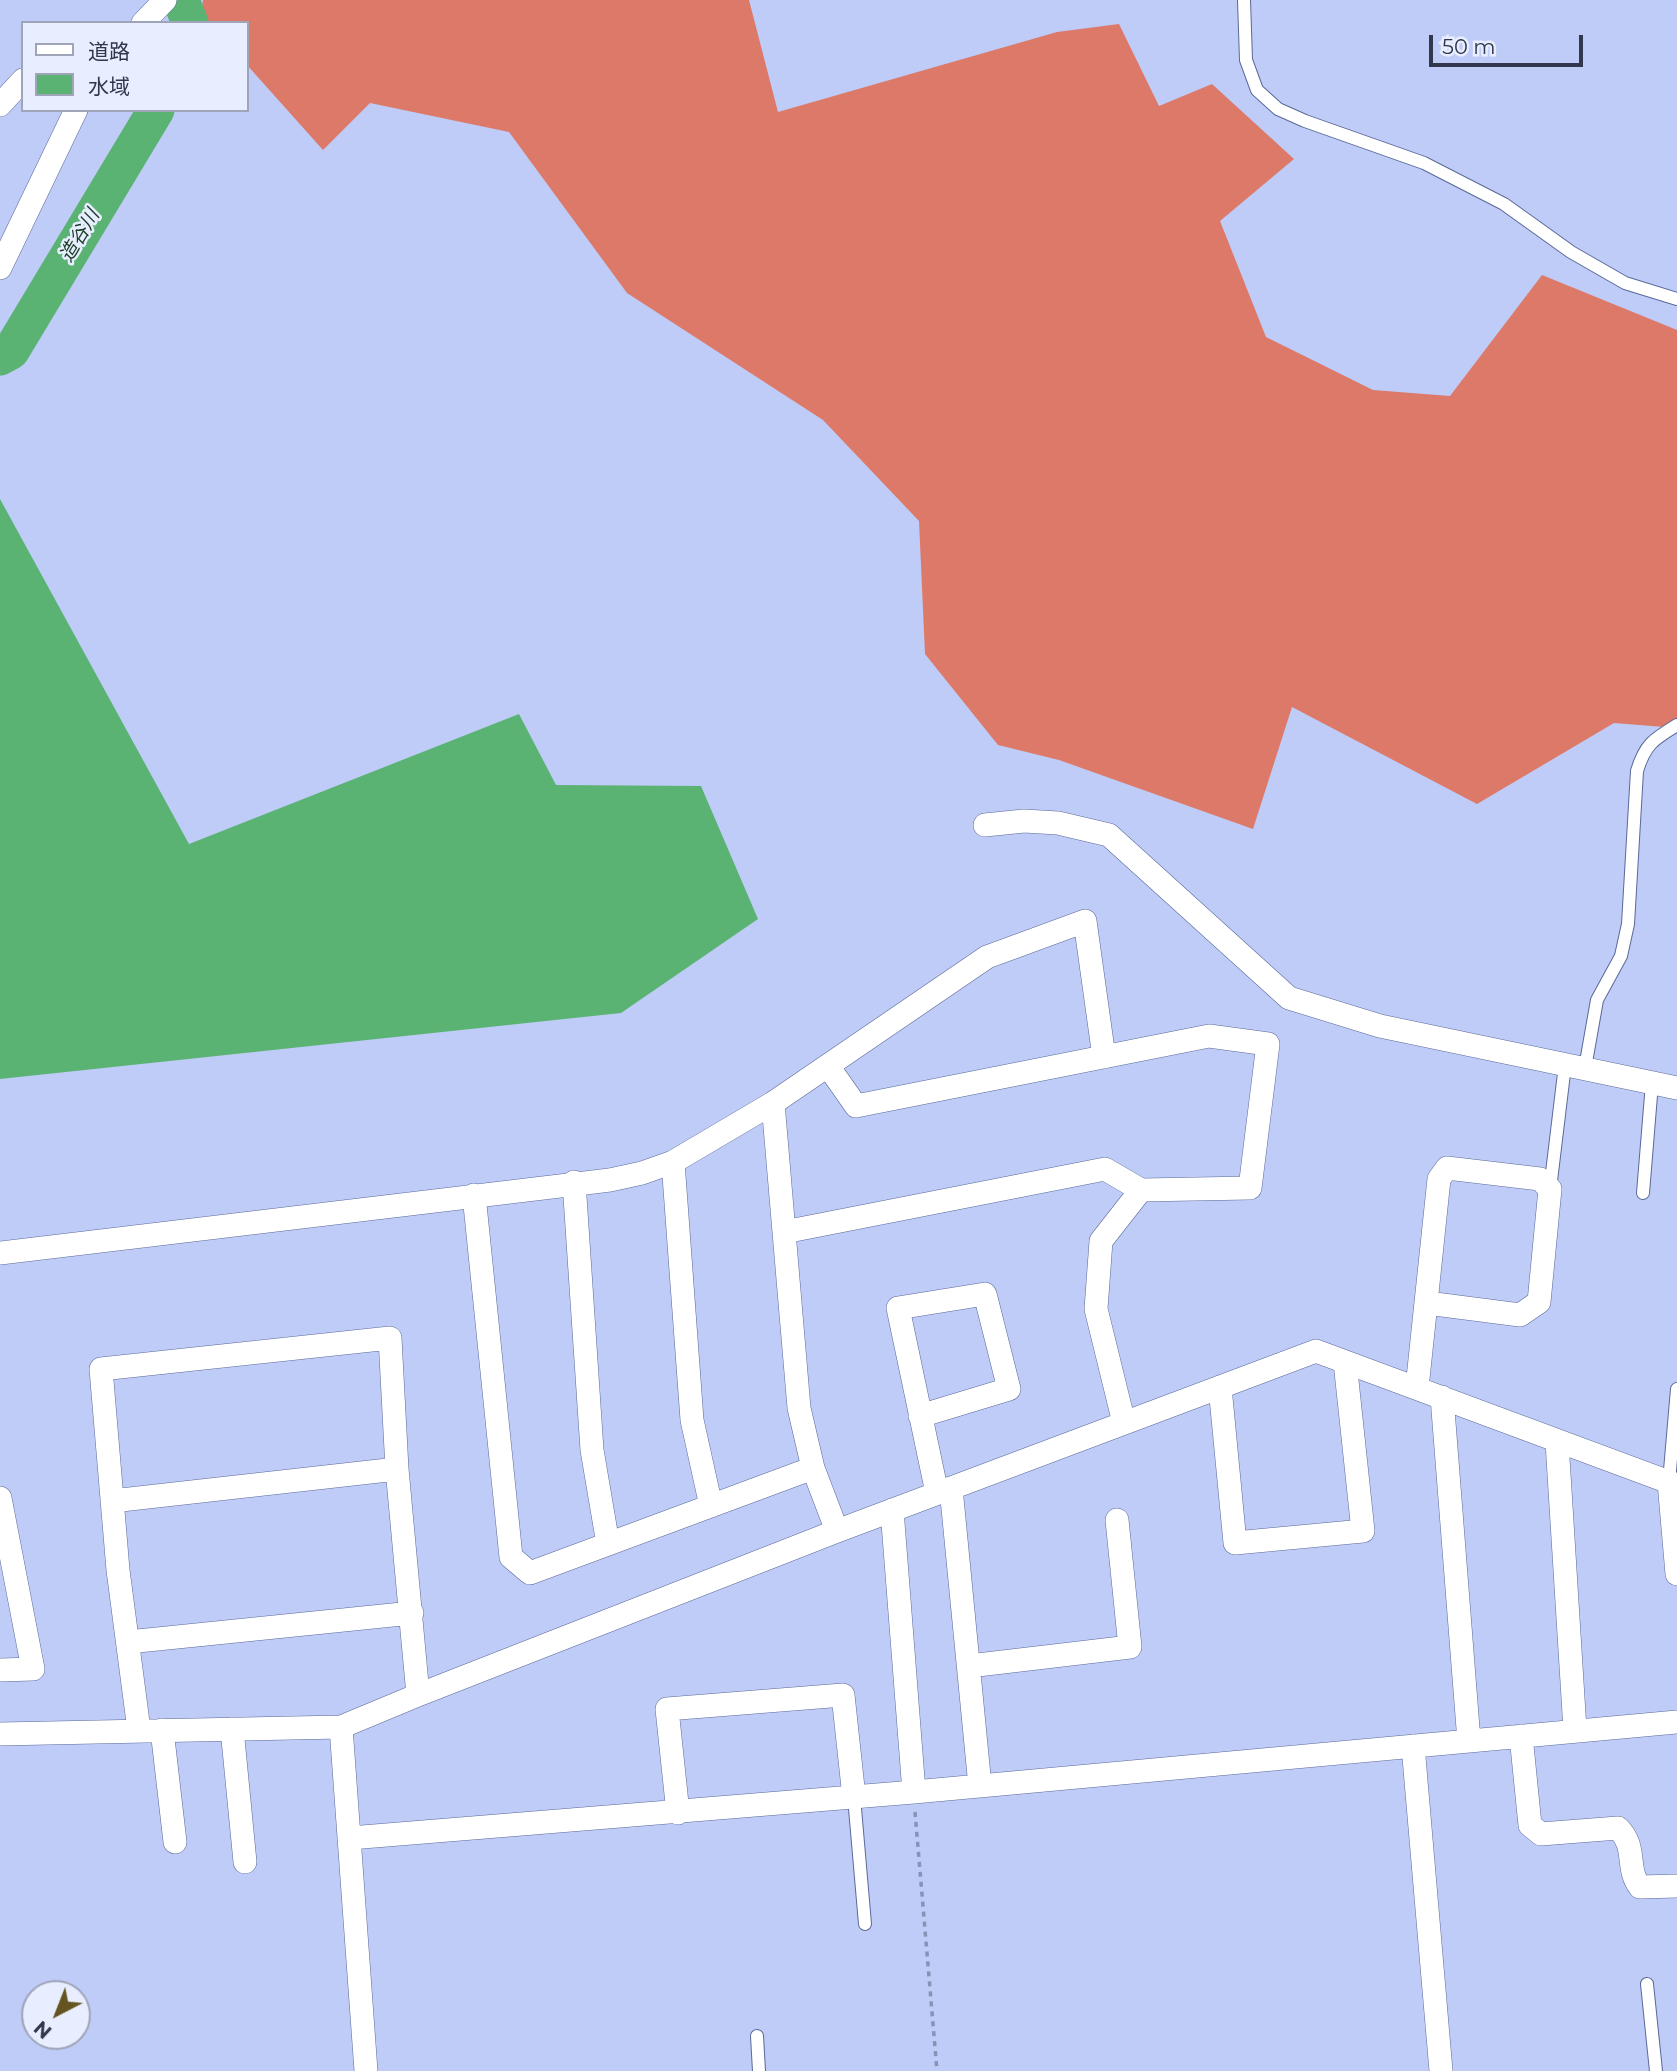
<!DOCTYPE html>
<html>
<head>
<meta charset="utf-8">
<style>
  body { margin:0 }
  #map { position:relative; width:1677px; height:2071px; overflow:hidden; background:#beccf7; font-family:Montserrat,"Noto Sans JP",sans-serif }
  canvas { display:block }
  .legend { position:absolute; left:21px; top:21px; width:228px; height:91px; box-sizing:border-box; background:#e8eeff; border:2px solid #9fa5b8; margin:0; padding:9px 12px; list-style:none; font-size:21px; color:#31374d }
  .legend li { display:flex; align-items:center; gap:14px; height:35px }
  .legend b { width:35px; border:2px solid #9fa5b8 }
  .north { position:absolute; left:21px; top:1980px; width:70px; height:70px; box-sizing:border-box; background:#e8eeff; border:2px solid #9fa5b8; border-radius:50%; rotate:222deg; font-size:19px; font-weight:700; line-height:28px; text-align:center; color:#31374d }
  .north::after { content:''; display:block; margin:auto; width:24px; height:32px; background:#655421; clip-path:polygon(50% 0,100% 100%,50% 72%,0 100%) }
  .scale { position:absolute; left:1429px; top:35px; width:154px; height:32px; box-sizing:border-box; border:4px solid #31374d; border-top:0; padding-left:9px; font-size:21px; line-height:24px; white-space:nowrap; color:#31374d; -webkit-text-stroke:5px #e8eeff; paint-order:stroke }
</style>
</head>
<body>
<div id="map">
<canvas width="1677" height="2071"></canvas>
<ul class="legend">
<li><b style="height:9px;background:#fff"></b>道路</li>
<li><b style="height:19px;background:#5bb373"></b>水域</li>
</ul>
<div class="north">N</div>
<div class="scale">50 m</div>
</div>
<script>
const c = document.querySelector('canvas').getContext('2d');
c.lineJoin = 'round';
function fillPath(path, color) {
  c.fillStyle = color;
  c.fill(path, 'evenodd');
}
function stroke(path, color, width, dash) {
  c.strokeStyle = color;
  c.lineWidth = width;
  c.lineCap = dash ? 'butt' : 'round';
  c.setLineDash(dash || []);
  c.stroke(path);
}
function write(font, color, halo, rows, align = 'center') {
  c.font = font + ' Montserrat,"Noto Sans JP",sans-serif';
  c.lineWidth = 5;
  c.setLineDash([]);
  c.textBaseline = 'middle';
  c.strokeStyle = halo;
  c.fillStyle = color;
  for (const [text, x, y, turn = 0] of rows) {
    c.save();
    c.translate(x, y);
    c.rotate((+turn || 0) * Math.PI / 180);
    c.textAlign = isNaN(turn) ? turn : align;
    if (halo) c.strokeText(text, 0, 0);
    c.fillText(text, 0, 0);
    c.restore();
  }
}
const forest = new Path2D(`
  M203,0H749L778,112L1057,32L1119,24L1159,106L1212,84L1294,159L1220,221L1266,337L1373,390L1450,396L1542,275L1677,330V728L1614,723L1477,804L1292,707L1253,829L1059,760L998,745L925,654L919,521L823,420L627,293L509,132L370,103L323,150L247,65V23H208L201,14Z`);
const water = new Path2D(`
  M0,499L189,844L519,714L556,785L701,786L758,919L621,1013L0,1079Z`);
const river = new Path2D(`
  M181,0L190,23
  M0,357L11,351L156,110`);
const path = new Path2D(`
  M915,1812L937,2071`);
const lane = new Path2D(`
  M1244,0L1246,60L1257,90L1278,109L1305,121L1424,163L1504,204L1571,252L1625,283L1677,299
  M1585,1068L1597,1000L1621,956L1628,924L1637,771C1645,744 1654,739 1677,725
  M1550,1189L1565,1065
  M1643,1193L1652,1083
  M1669,1482L1677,1389
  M854,1797L865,1924
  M1647,1984L1656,2071
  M757,2036L759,2071`);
const street = new Path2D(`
  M143,23L165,0
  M0,105L23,80
  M0,268L76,110
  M985,825L1024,821L1058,823L1109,835L1289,998L1380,1026L1677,1088
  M773,1103L799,1408L813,1468L837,1531
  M673,1162L692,1420L711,1506
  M574,1182L592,1450L608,1544
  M474,1195L511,1557L530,1573L813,1468
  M784,1232L1105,1169L1141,1190L1250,1188L1268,1044L1209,1036L856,1106L828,1066
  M0,1253L610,1180L642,1173L673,1162L773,1103L987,957L1085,921L1104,1057
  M1220,1387L1235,1543L1363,1531L1345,1362
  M1417,1388L1439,1179L1447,1168L1540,1179L1550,1189L1539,1302L1520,1315L1427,1303
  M1442,1397L1469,1741
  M920,1416L1009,1389L985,1294L898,1308L937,1493
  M1124,1423L1096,1309L1101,1241L1141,1190
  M1557,1442L1575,1730
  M1669,1482L1677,1574
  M951,1488L980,1786
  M0,1498L33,1669L0,1670
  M112,1501L397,1469
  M892,1510L914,1792
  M128,1642L412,1613
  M969,1666L1130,1647L1117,1520
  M341,1727L366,2071
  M232,1729L245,1862
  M139,1730L118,1570L101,1369L390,1338L397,1469L418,1695
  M162,1730L175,1842
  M0,1734L341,1727L418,1695L837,1531L1316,1351L1677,1485
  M1521,1736L1530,1825L1541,1834L1618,1828C1638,1848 1625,1868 1640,1887L1677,1886
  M1413,1746L1441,2071
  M678,1813L667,1709L843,1695L854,1797
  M350,1838L914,1792L1677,1722`);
const waterNames = [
  ["造谷川",80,236,-59]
];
fillPath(forest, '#dd7969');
fillPath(water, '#5bb373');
stroke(river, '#5bb373', 37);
stroke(lane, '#5b6999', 14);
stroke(street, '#5b6999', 24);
stroke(path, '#8792b5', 3.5, [5, 5]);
stroke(lane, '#fff', 12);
stroke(street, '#fff', 23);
write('italic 19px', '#163b20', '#e8eeff', waterNames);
</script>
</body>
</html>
